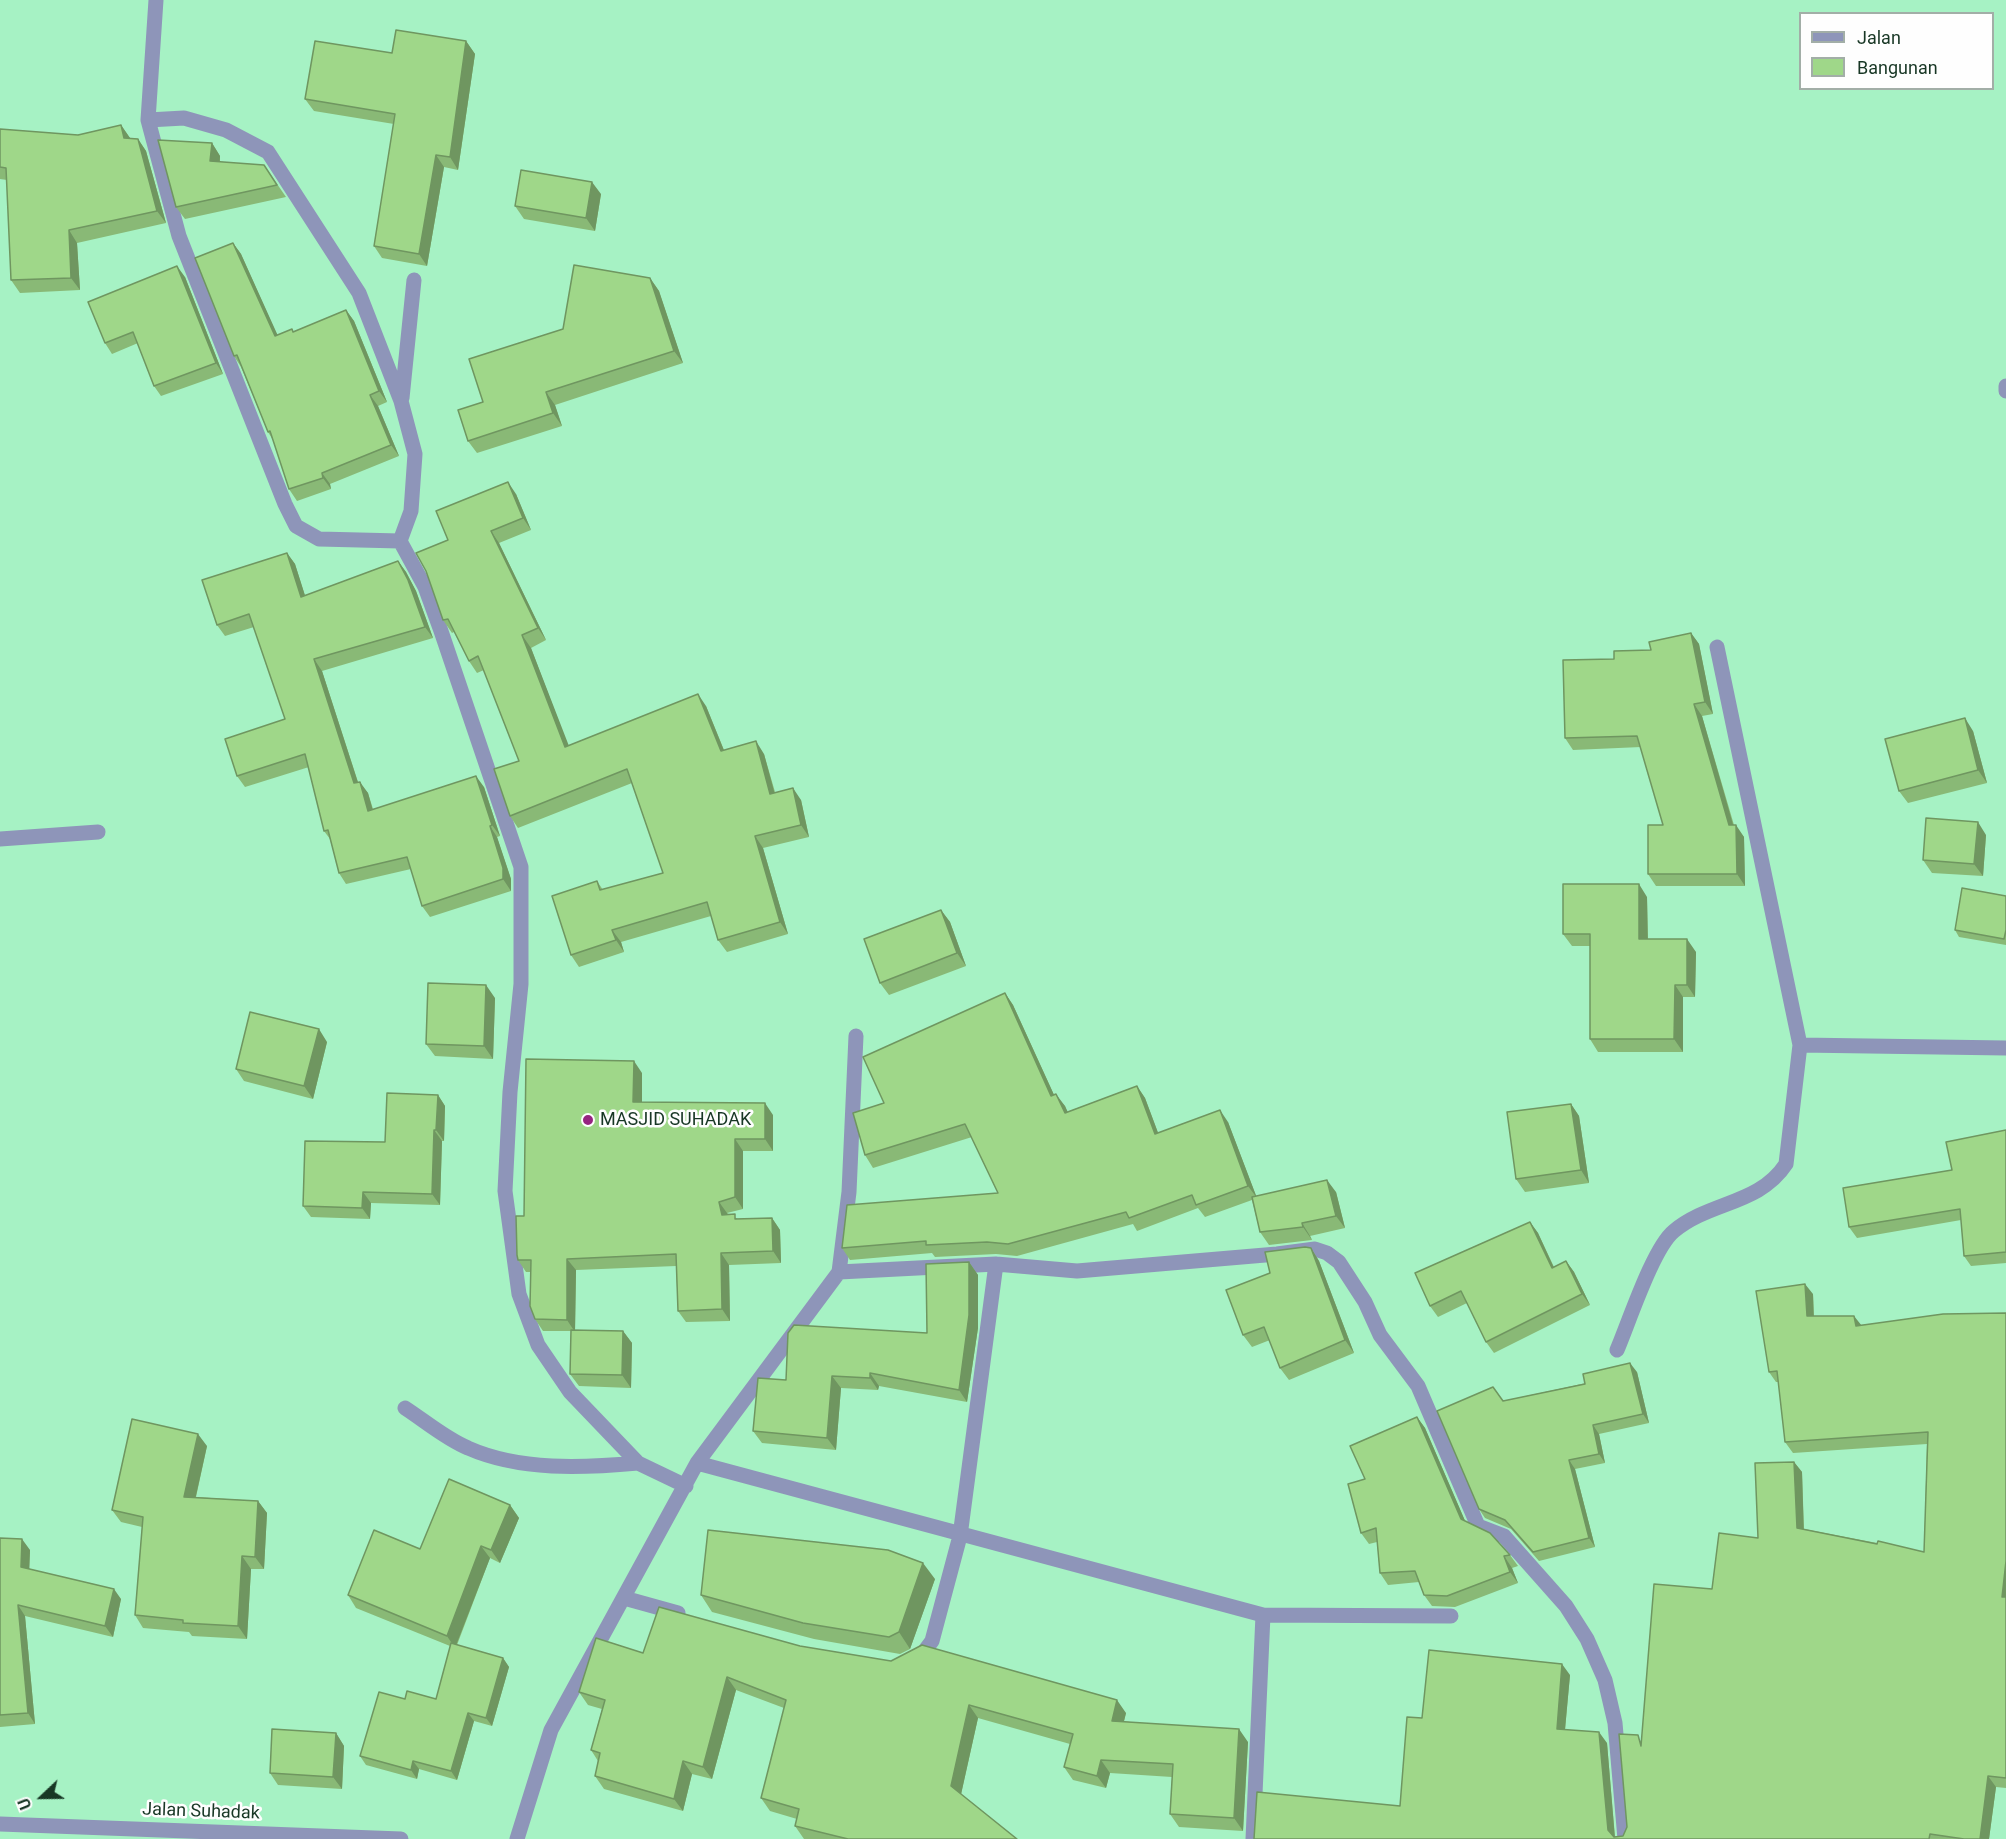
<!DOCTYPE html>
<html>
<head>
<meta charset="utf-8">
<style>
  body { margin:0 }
  #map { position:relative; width:2006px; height:1839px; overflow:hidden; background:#a6f2c4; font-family:Roboto,sans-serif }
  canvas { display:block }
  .legend { position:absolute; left:1799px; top:12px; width:195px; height:78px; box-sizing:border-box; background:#fefefe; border:2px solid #a2aea7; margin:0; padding:8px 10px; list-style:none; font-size:18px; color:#183725 }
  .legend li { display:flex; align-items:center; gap:12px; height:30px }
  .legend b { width:30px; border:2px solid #a2aea7 }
  .north { position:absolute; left:12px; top:1767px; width:60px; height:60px; -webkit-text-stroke:4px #fefefe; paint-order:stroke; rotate:248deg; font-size:16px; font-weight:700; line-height:24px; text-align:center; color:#183725 }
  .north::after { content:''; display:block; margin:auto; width:21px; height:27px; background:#183725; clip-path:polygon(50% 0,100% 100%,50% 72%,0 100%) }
</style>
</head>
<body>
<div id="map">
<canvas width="2006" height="1839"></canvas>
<ul class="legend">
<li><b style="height:8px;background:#8e95b9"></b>Jalan</li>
<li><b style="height:16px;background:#9fd789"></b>Bangunan</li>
</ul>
<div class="north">U</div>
</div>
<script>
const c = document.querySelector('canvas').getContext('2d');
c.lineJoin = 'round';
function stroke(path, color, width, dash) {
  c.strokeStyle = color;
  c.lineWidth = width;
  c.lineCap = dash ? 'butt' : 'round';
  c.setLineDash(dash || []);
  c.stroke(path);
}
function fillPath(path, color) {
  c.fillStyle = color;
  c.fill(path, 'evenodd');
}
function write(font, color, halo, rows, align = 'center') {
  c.font = font + ' Roboto,sans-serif';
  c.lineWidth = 5;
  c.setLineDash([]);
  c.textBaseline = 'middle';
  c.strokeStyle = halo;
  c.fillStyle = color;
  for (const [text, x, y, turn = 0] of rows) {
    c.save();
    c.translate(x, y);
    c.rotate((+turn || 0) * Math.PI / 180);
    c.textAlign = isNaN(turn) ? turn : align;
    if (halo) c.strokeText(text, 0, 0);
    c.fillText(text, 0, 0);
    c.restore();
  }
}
const minor = new Path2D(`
  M156,0L148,120L179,236L285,504L296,526L319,539L400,541L425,587L441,631L521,867V984L510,1092L505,1191L519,1294L538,1345L570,1392L638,1463L686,1486
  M148,120L184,118L226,130L268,152L359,293L401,401L415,454L411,511L400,541
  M2006,386V391
  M402,398L414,280
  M1717,647L1800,1045
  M0,839L98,832
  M839,1272L996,1264L1077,1271L1277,1254L1315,1249L1327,1253L1339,1262L1365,1302L1380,1335L1418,1386L1478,1526L1504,1536L1566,1606L1587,1639L1605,1680L1615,1723L1625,1839
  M1617,1350C1629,1322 1653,1248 1674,1231C1710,1201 1759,1205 1786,1164L1800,1045L2006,1048
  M405,1408C425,1421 446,1439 468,1448C520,1471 583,1468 638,1463
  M697,1463L1263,1615L1253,1839
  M624,1598L678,1613
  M1263,1615L1451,1616
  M912,1659L923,1653L932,1641L960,1536L996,1264
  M517,1839L551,1730L697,1463L839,1272L849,1192L856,1036`);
const tertiary = new Path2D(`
  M0,1824L401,1839`);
const wall = new Path2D(`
  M466,41L475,54L458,170L444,167L427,266L382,258L374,246L394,124L314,111L305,99L392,53Z
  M121,125L130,138L138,139L146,151L166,223L77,243L80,290L20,293L11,280L7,180L0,179V129L78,135Z
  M212,143L220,156V162L264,165L286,197L185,219L176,207Z
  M601,194L595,231L524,219L515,206Z
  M233,243L241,254L277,335L292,329L293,332L346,310L354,321L387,402L378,406L399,456L330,484L331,489L297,501L289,489L273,440L268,432L241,367L234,356Z
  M185,277L223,374L161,396L154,386L138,343L112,354L105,343Z
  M650,278L659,291L683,363L555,405L562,426L477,453L468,441L483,402L563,329Z
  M516,494L531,530L499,543L546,640L531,648L568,746L706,706L724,750L764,754L775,792L801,800L809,837L763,848L788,934L727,952L718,940L711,916L621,942L624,952L579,967L571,955L597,881L603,890L663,873L632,783L518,828L510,816L519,761L484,670L477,673L469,661L454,632L452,633L443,620L448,540Z
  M287,553L295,564L305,596L398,561L406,572L416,591L433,638L322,671L358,782L368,793L373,809L484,787L500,836L497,837L511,879V891L430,917L422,906L411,869L346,884L339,873L330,839L324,831L309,767L245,787L237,776L285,719L254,627L225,636L217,625Z
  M1691,633L1699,644L1713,714L1702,716L1734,825L1744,837L1745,886H1656L1648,874L1663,825L1641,747L1573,750L1565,738L1614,659L1651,650Z
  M1973,731L1987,783L1908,803L1899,791Z
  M1986,835L1983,876L1932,873L1923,860Z
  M2006,896V945L1959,937L1955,930Z
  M1647,897L1648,939L1696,952L1695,997H1683V1052H1598L1590,1039V946H1572L1563,934Z
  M941,910L950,922L966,966L889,995L880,983Z
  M1005,993L1013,1005L1054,1095L1065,1106L1067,1112L1137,1086L1145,1098L1158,1133L1228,1122L1256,1196L1336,1192L1345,1228L1310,1236L1312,1240L1269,1245L1260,1232L1252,1200L1205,1217L1198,1208L1137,1231L1133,1224L1017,1256L996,1254L935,1257L932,1253L850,1260L842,1248L998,1193L972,1137L873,1168L865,1155L884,1103Z
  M495,998L493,1059L435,1056L426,1044Z
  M327,1042L313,1099L244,1081L236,1069Z
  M642,1073V1102L773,1115V1151H743V1209L727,1213L738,1219L772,1218L780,1230L781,1263L729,1265L730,1321L686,1322L678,1311L676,1266L576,1270L575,1330L623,1331L632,1343L631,1388L579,1386L570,1374L571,1331H543L535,1319L530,1272H526L518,1260L524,1216Z
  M438,1095L445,1106L444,1141H442L440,1205L371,1203L370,1219L311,1217L303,1206L385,1142Z
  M1571,1104L1579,1116L1589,1183L1525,1192L1516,1179Z
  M2006,1130V1263L1971,1266L1964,1256L1961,1220L1857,1238L1849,1227L1952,1170Z
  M1530,1222L1538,1233L1554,1267L1566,1261L1574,1272L1590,1305L1494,1353L1486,1342L1467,1303L1438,1317L1430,1306Z
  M1311,1248L1319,1261L1354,1353L1289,1380L1280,1368L1270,1340L1252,1347L1243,1335L1270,1273Z
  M969,1262L978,1275V1328L967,1402L879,1386L878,1390L841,1388L836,1450L762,1443L753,1431L786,1380L927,1333Z
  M1813,1294L1814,1316L1861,1325L2006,1313V1788L1996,1787L1989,1839H1254L1400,1806L1422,1718L1570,1675L1565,1730L1607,1743L1615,1837L1623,1836L1627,1827L1641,1740L1712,1589L1758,1538L1794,1462L1802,1472L1804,1529L1924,1552L1927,1444L1793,1453L1785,1442L1779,1382H1776L1769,1372Z
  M1637,1372L1649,1423L1599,1434L1605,1463L1575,1469L1595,1547L1539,1561L1511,1529L1485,1518L1479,1509L1503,1401Z
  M1417,1417L1425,1428L1465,1521L1510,1555L1518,1566L1512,1568L1518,1583L1455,1607L1432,1606L1424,1595L1419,1582L1388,1585L1380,1573L1377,1542L1369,1544L1361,1533L1365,1479Z
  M207,1446L196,1497L258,1501L267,1513L264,1569H251L247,1639L192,1636L189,1632L143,1628L135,1615L142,1527L121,1522L112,1510Z
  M510,1505L519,1518L500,1563L490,1558L457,1645L503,1658L509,1667L492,1726L474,1721L457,1780L419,1769L417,1779L366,1765L360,1756L405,1699H436L450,1646L356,1608L348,1595L420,1549Z
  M0,1538L30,1550L29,1569L121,1599L113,1637L25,1616L35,1724L0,1727Z
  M935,1579L910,1649L900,1654L814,1639L712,1612L701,1595Z
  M800,1646L1126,1713L1124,1721L1248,1742L1243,1831L1179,1827L1170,1814L1172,1777L1110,1773L1106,1788L1073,1780L1064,1767L1070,1744L978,1718L961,1794L1017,1839H804L795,1826L797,1819L770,1811L761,1798L784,1708L736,1690L712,1779L692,1774L683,1811L604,1789L595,1776L598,1761L591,1750L602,1709L588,1705L579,1692L643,1653Z
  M336,1733L344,1746L342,1789L278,1785L270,1773Z`);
const shadedWall = new Path2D(`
  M466,41L475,54L458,170L450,157Z
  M121,125L130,138L133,150L124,138Z
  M138,139L146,151L166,223L157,211Z
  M212,143L220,156L219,174L210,161Z
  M436,155L444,167L427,266L419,254Z
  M592,182L601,194L595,231L586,218Z
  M69,230L77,243L80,290L71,278Z
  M233,243L241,254L283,347L275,336Z
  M177,266L185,277L223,374L216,363Z
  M650,278L659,291L683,363L674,351Z
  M346,310L354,321L387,402L379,391Z
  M546,392L555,405L562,426L553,413Z
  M370,395L378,406L399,456L391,445Z
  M322,473L330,484L331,489L323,478Z
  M508,482L516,494L531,530L523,518Z
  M491,531L499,543L546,640L538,628Z
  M287,553L295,564L309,608L301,597Z
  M398,561L406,572L416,591L433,638L425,627Z
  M1691,633L1699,644L1713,714L1705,702Z
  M522,635L531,648L574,759L565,747Z
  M314,659L322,671L362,795L354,783Z
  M698,694L706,706L729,763L721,751Z
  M1694,704L1702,716L1736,835V825L1744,837L1745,886L1737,874L1729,825Z
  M1965,718L1973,731L1987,783L1978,770Z
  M756,741L764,754L778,806L770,794Z
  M476,776L484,787L500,836L492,825Z
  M360,782L368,793L376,822L368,811Z
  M793,788L801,800L809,837L801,825Z
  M1978,822L1986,835L1983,876L1974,864Z
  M490,826L497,837L511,879V891L503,879Z
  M755,836L763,848L788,934L780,922Z
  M1639,884L1647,897L1648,952L1639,939Z
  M941,910L950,922L966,966L957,953Z
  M612,930L621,942L624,952L616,940Z
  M1687,939L1696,952L1695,997L1687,985Z
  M486,985L495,998L493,1059L484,1046Z
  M1675,985L1683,997V1052L1674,1039Z
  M1005,993L1013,1005L1060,1108L1051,1096Z
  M319,1029L327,1042L313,1099L304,1086Z
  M634,1061L642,1073V1114L633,1102Z
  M1137,1086L1145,1098L1163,1146L1155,1134Z
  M1056,1094L1065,1106L1074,1125L1065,1113Z
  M438,1095L445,1106L444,1141L436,1130Z
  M765,1103L773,1115V1151L765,1139Z
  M1571,1104L1579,1116L1589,1183L1581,1170Z
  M1220,1110L1228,1122L1257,1198L1248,1186Z
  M434,1130L442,1141L440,1205L432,1194Z
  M735,1139L743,1151V1209L735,1197Z
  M1327,1180L1336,1192L1345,1228L1336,1216Z
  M363,1192L371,1203L370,1219L362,1208Z
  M719,1202L727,1213L730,1227L722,1215Z
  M772,1218L780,1230L781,1263L773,1251Z
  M1530,1222L1538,1233L1559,1279L1552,1268Z
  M1302,1223L1310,1236L1312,1240L1303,1227Z
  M1311,1248L1319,1261L1354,1353L1345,1340Z
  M721,1253L729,1265L730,1321L722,1309Z
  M567,1259L576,1270L575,1332L567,1320Z
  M1566,1261L1574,1272L1590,1305L1582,1294Z
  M969,1262L978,1275V1328L967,1402L959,1390Z
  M1805,1284L1813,1294L1814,1327L1807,1316Z
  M1854,1316L1862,1326H1856Z
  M623,1331L632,1343L631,1388L622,1375Z
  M1630,1363L1637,1372L1649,1423L1643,1414Z
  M870,1373L879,1386L878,1390L870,1378Z
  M832,1376L841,1388L836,1450L827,1438Z
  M1417,1417L1425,1428L1469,1530L1461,1519Z
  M1593,1425L1599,1434L1605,1463L1599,1454Z
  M198,1434L207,1446L193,1509L184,1497Z
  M1569,1460L1575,1469L1595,1547L1589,1538Z
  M1794,1462L1802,1472L1804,1539L1797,1528Z
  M258,1501L267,1513L264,1569L255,1557Z
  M510,1505L519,1518L500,1563L491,1550Z
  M22,1539L30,1550L29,1578L21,1567Z
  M481,1546L490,1558L455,1648L447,1636Z
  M242,1556L251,1569L247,1639L238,1626Z
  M1504,1556L1512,1568L1518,1583L1510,1572Z
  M2006,1561V1602L2002,1597Z
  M923,1563L935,1579L910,1649L899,1632Z
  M114,1589L121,1599L113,1637L105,1626Z
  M18,1605L25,1616L35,1724L28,1713Z
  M503,1658L509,1667L492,1726L486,1718Z
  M1562,1664L1570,1675L1564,1740L1557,1729Z
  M727,1677L736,1690L712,1779L703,1767Z
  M1117,1700L1126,1713L1121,1733L1112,1721Z
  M969,1705L978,1718L960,1799L951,1786Z
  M468,1713L474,1721L457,1780L451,1771Z
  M1239,1729L1248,1742L1243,1831L1234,1818Z
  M1599,1732L1607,1743L1615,1839L1608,1830Z
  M336,1733L344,1746L342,1789L333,1777Z
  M1101,1760L1110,1773L1106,1788L1097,1776Z
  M413,1761L419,1769L417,1779L411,1770Z
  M683,1761L692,1774L683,1811L674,1799Z
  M1988,1776L1996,1787L1989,1839H1980Z`);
const building = new Path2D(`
  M396,30L466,41L450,157L436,155L419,254L374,246L395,114L305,99L315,41L392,53Z
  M121,125L124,138L138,139L157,211L69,230L71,278L11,280L6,168L0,167V129L78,135Z
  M158,140L212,143L210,161L264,165L277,185L176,207Z
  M521,170L592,182L586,218L515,206Z
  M233,243L275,336L292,329L293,332L346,310L379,391L370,395L391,445L322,473L323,478L289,489L270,431L268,432L237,355L234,356L195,258Z
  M574,265L650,278L674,351L546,392L553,413L468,441L458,410L483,402L469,359L563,329Z
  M177,266L216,363L154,386L133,332L105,343L88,302Z
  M508,482L523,518L491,531L538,628L522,635L565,747L698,694L721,751L756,741L770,794L793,788L801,825L755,836L780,922L718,940L707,902L612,930L616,940L571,955L552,896L597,881L600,890L663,873L627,769L510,816L494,769L519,761L478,656L469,661L448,619L443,620L426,571L416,553L448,540L436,511Z
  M287,553L301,597L398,561L408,580L425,627L314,659L354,783L360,782L368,811L476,776L492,825L490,826L503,868V879L422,906L407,857L339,873L328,830L324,831L305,754L237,776L225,739L285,719L249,614L217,625L202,580Z
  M1691,633L1705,702L1694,704L1729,825H1736L1737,874H1648V825H1663L1637,736L1565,738L1563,660L1614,659V651L1651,650L1649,642Z
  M1965,718L1978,770L1899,791L1885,739Z
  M1926,818L1978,822L1974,864L1923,860Z
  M1563,884H1639V939H1687V985H1675L1674,1039H1590V934H1563Z
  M1962,888L2006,896V930L2004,939L1955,930Z
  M941,910L957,953L880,983L864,939Z
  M428,983L486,985L484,1046L426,1044Z
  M1005,993L1051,1096L1056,1094L1065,1113L1137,1086L1155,1134L1220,1110L1248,1186L1196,1205L1192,1195L1129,1218L1126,1212L1008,1244L987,1242L926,1245V1241L842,1248L847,1205L998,1193L965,1124L865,1155L853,1113L884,1103L863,1057Z
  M250,1012L319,1029L304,1086L236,1069Z
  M526,1059L634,1061L633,1102L765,1103V1139H735V1197L719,1202L722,1215L735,1214V1219L772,1218L773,1251L721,1253L722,1309L678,1311L676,1254L567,1259V1320L535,1319L530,1306L531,1260H518L517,1255L516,1216H524Z
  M387,1093L438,1095L436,1130H434L432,1194L363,1192L362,1208L303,1206L305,1141L385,1142Z
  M1571,1104L1581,1170L1516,1179L1507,1112Z
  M2006,1130V1252L1964,1256L1960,1209L1849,1227L1843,1188L1952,1170L1946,1142Z
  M1327,1180L1336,1216L1302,1223L1303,1227L1260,1232L1252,1197Z
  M1530,1222L1552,1268L1566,1261L1582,1294L1486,1342L1461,1291L1430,1306L1415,1273Z
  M1305,1247L1311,1248L1345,1340L1280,1368L1264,1327L1243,1335L1226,1290L1270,1273L1265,1252Z
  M969,1262V1315L959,1390L870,1373V1378L832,1376L827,1438L753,1431L758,1378L786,1380L788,1333L794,1325L927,1333L926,1264Z
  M1805,1284L1807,1316H1854L1856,1326L1943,1314L2006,1313V1561L2002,1597H2006V1778L1988,1776L1980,1839H1964L1930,1834L1929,1839H1254L1257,1792L1400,1806L1407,1717L1422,1718L1429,1650L1562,1664L1557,1729L1599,1732L1608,1830L1614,1837L1623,1836L1627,1827L1619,1734L1638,1735L1641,1746L1654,1584L1712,1589L1719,1533L1758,1538L1755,1463L1794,1462L1797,1528L1877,1544L1878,1541L1924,1552L1928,1432L1785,1442L1777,1371L1769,1372L1756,1291Z
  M571,1330L623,1331L622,1375L570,1374Z
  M1630,1363L1643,1414L1593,1425L1599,1454L1569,1460L1589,1538L1533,1552L1505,1520L1479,1509L1437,1411L1493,1387L1503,1401L1585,1384L1583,1374Z
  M1417,1417L1461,1519L1490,1533L1510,1555L1504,1556L1510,1572L1447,1596L1424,1595L1415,1571L1380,1573L1376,1528L1361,1533L1348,1484L1365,1479L1350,1446Z
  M132,1419L198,1434L184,1497L258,1501L255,1557L242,1556L238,1626L183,1623V1620L135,1615L143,1517L112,1510Z
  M449,1479L510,1505L491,1550L481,1546L447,1636L348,1595L374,1530L420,1549Z
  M708,1530L888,1550L923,1563L899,1632L889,1637L803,1623L701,1595Z
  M0,1538L22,1539L21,1567L114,1589L105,1626L18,1605L28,1713L0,1715Z
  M659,1607L800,1646L891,1661L922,1645L1117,1700L1112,1721L1239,1729L1234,1818L1170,1814L1173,1764L1101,1760L1097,1776L1064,1767L1073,1734L969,1705L951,1786L1017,1839H848L795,1826L799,1809L761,1798L786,1700L727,1677L703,1767L683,1761L674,1799L595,1776L600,1753L591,1750L605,1700L579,1692L596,1638L643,1653Z
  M451,1643L503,1658L486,1718L468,1713L451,1771L413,1761L411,1770L360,1756L379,1692L405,1699L407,1691L436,1699Z
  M272,1729L336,1733L333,1777L270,1773Z`);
const markers = [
  [588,1120,6,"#962380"]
];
const poiNames = [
  ["MASJID SUHADAK",600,1120]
];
const streetNames = [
  ["Jalan Suhadak",201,1812,2]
];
stroke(minor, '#8e95b9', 15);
stroke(tertiary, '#8e95b9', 15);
fillPath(wall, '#89b976');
fillPath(shadedWall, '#6f9660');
fillPath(building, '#9fd789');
stroke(building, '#6f9660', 1.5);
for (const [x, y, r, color] of markers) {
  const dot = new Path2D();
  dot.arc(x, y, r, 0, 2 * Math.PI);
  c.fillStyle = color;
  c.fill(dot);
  stroke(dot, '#fefefe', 2);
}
write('18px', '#183725', '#fefefe', poiNames, 'left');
write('18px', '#183725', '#fefefe', streetNames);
</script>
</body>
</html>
